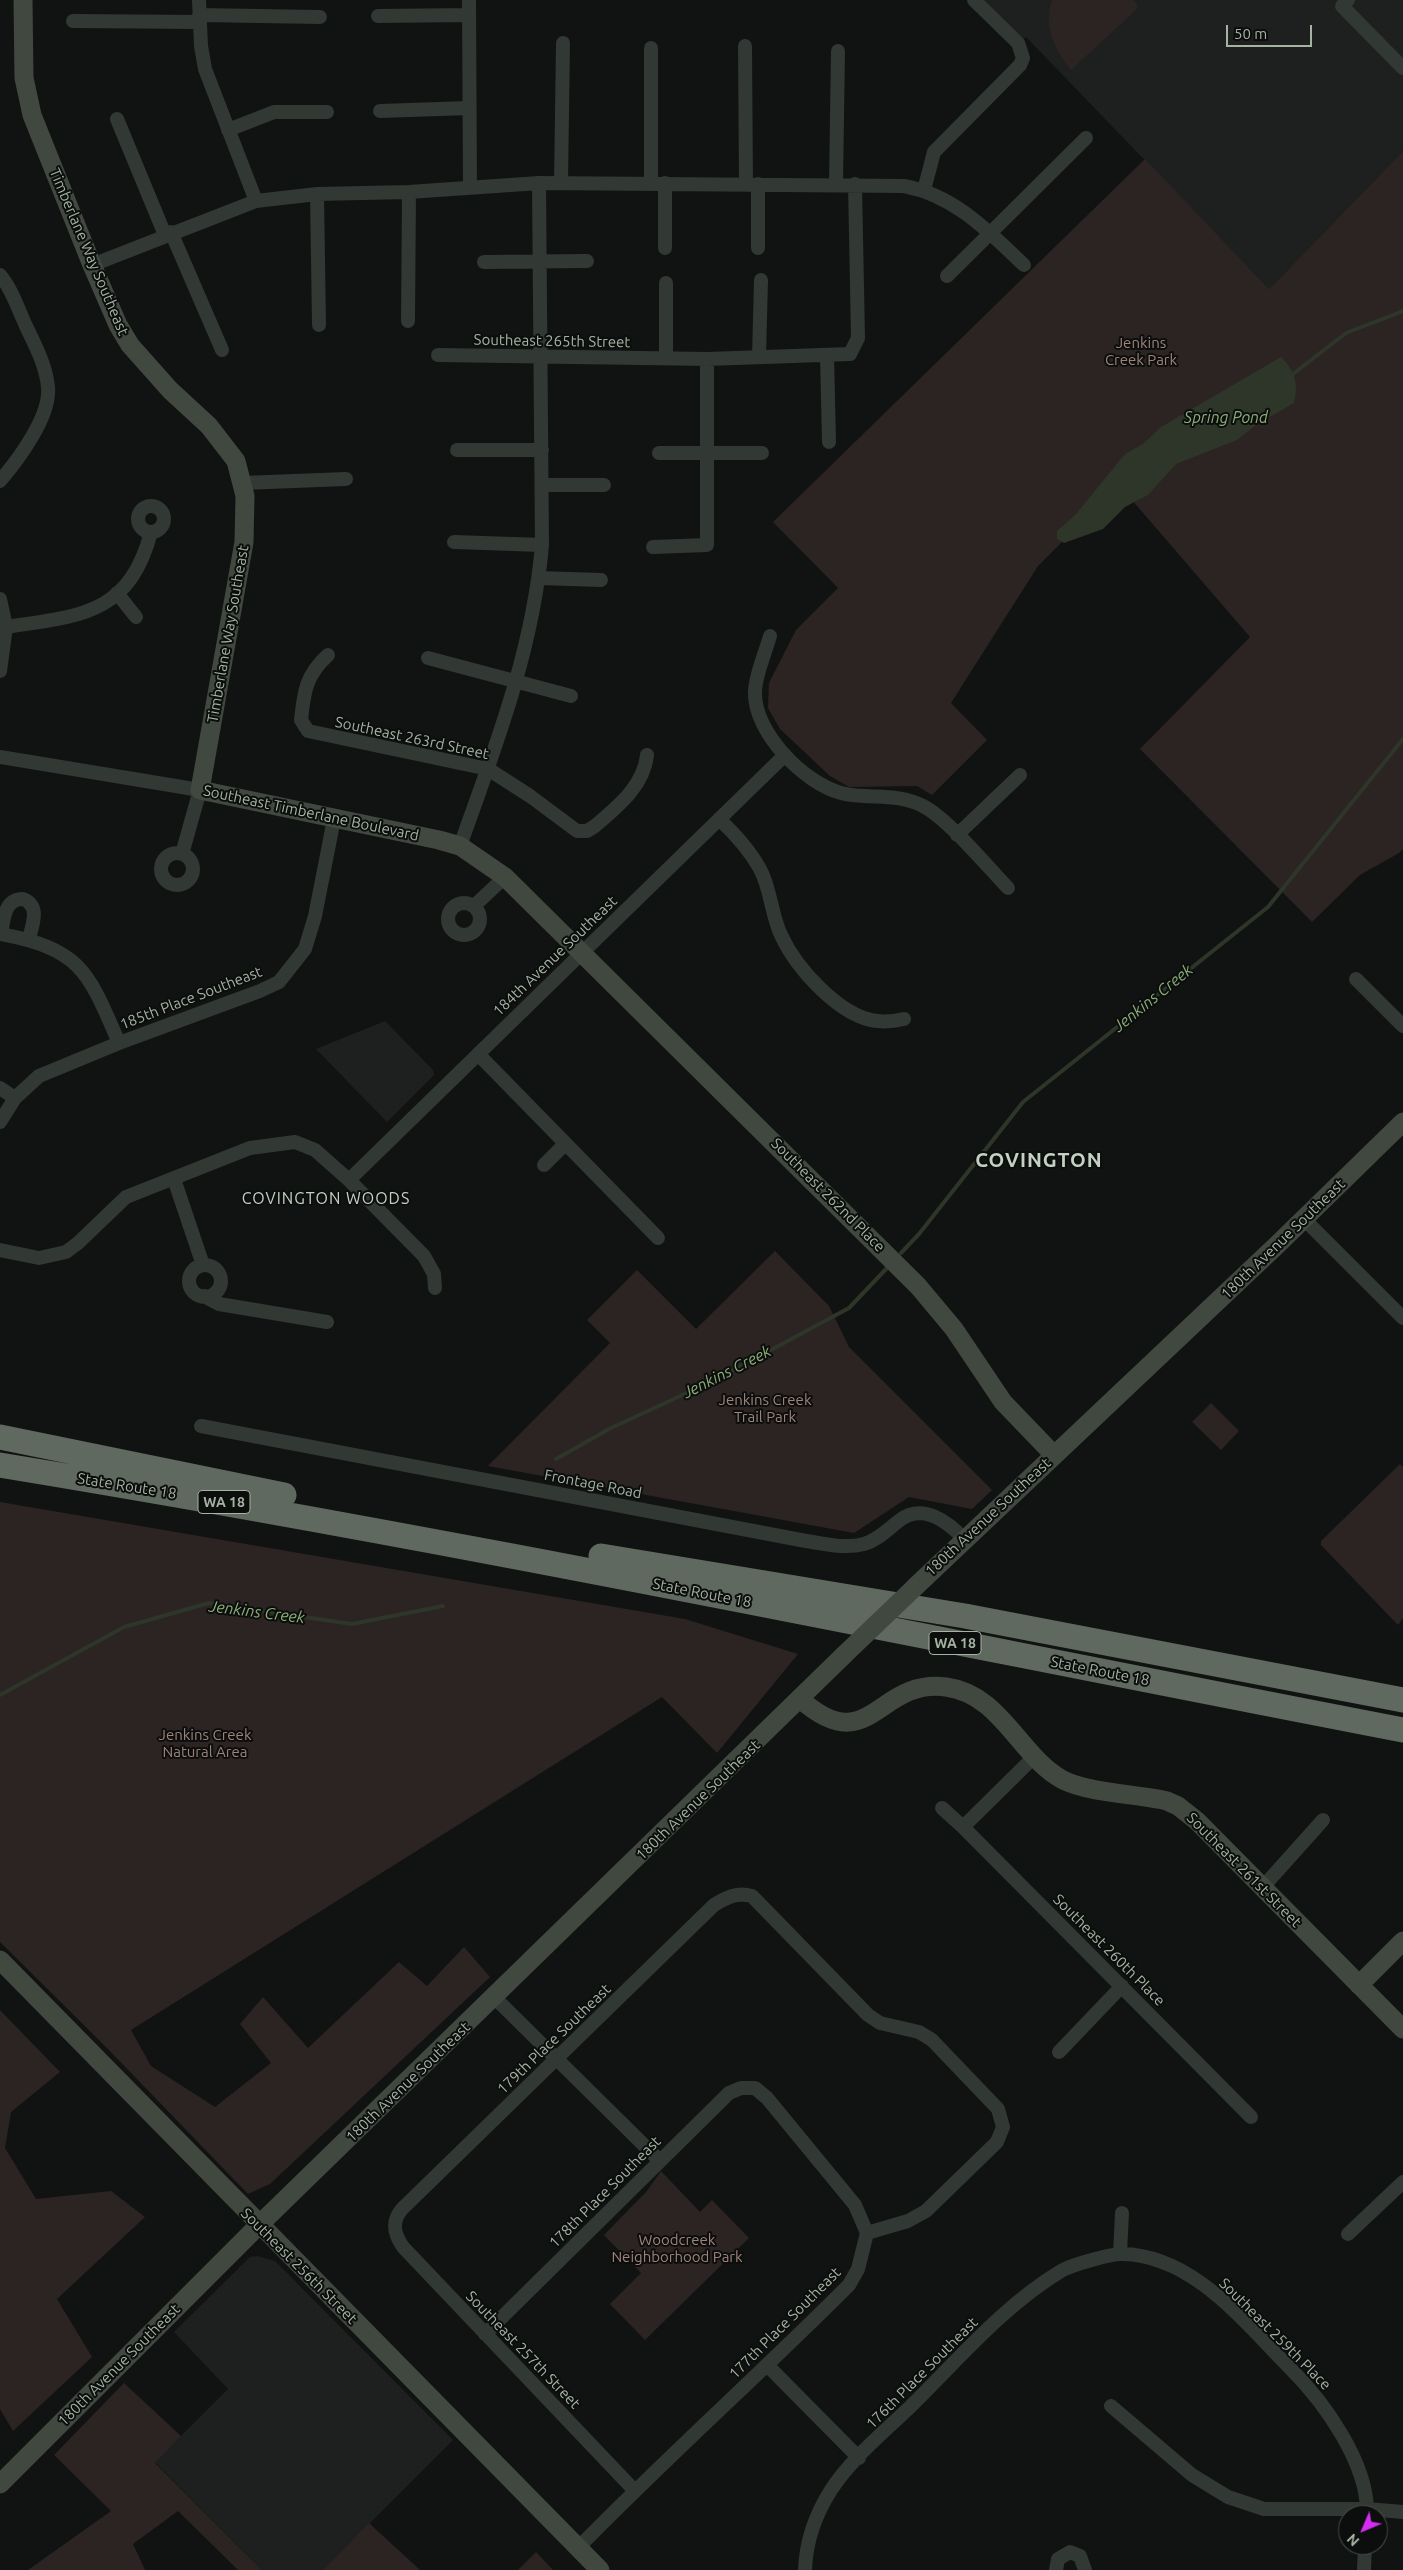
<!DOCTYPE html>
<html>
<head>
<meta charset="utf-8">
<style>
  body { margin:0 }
  #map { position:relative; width:1403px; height:2570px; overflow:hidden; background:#111312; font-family:Ubuntu,sans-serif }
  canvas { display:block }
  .north { position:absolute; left:1338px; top:2505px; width:50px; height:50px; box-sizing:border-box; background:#0c0e0d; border:1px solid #495049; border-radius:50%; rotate:225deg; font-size:14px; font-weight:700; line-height:20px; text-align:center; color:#a5b3a3 }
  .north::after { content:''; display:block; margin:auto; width:18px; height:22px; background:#d32def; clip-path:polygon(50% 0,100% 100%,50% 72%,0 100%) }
  .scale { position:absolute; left:1226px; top:25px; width:86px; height:22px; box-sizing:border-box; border:2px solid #a5b3a3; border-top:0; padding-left:6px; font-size:15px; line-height:18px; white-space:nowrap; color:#a5b3a3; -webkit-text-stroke:4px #0c0e0d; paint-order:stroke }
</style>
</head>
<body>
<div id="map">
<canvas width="1403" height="2570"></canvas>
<div class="north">N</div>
<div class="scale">50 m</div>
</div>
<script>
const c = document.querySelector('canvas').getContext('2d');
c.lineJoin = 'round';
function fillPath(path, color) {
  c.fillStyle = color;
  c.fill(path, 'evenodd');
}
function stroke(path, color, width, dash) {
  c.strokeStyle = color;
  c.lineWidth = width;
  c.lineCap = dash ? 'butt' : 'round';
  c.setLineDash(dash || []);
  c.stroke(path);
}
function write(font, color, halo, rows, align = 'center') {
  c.font = font + ' Ubuntu,sans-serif';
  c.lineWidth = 4;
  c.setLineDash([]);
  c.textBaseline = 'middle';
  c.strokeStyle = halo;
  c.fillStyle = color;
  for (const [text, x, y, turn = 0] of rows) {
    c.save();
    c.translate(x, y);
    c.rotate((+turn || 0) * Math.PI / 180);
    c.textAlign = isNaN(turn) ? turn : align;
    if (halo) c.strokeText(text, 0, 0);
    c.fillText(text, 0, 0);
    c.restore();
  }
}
const built = new Path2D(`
  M984,0H1403V151L1269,289L1026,37L1022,39Z
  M385,1021L433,1070L434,1075L387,1122L316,1049Z
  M257,2256L275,2261L453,2440L323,2570H262L155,2462L228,2389L174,2332L250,2257Z`);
const green = new Path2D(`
  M1052,0H1133L1137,4V9L1071,70C1055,50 1043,27 1052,0Z
  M1403,151V849L1399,853L1360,875L1312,922L1140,749L1250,637L1119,485L1038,566L951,703L987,740L932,795L917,786L849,787L830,776L780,729L768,708L769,683L796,630L838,588L773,522L1145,159L1269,289Z
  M775,1251L829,1306L849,1347L992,1490L972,1509L909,1497L854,1533L488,1466L610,1343L587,1320L637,1270L696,1329Z
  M1211,1403L1239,1431L1221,1450L1192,1422Z
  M1400,1464L1403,1467V1618L1398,1625L1321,1545V1541Z
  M0,1502L685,1619L798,1654L717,1753L662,1697L131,2030L151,2066L215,2107L271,2063L240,2024L263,1997L308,2048L399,1962L427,1986L464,1947L490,1977L270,2184L248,2194L105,2046L0,1942Z
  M0,2010L60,2072L11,2112L5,2148L36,2199L111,2191L145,2217L57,2299L92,2357L13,2431L0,2409Z
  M661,2171L700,2212L712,2200L749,2238L645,2340L610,2304L641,2273L604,2235L647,2191Z
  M124,2383L181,2436L155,2463L262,2570H238L178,2511L133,2544L145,2570H28L111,2511L54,2455Z
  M369,2523L420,2570H323Z
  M536,2552L553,2570H518Z`);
const water = new Path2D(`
  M1281,357C1295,370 1299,385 1294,403L1256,425L1237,440L1176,464L1148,495L1125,507L1103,529L1064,543L1057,539V531L1076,514L1125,454L1143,444L1161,427Z`);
const stream = new Path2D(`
  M1293,374L1346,333L1403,311
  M901,1253L919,1234L1023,1102L1268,907L1403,739
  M556,1459L611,1428L717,1379L849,1308L887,1268
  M0,1695L124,1627L209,1603L352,1624L443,1606`);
const street = new Path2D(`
  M199,0L201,46L205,69L256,201
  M469,0L470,186
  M1348,0L1342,6L1403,68
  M199,15L320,17
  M378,16L469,15
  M73,21L199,22
  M745,46L746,184
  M651,48V184
  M380,111L469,108
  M117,119L165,235
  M228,130L274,112H327
  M561,183L563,43
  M665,183V248
  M836,184L838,51
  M924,190L934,152L1020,65L1023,58L1018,43L974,0
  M317,194L319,325
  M171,232L222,350
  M758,248V184
  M484,262L587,261
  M92,265L256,201L317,194L409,192L539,183L904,186C954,195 988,231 1024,265
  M0,275C12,289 18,309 26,326C35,345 46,365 48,387C51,416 18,460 0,481
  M947,276L1086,138
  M408,321L409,192
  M438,355L707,359L850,354L858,338L855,184
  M827,356L829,442
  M759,357L761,280
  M666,358V283
  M457,450H542
  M659,453H762
  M242,483L346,479
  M542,485H604
  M138 519a13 13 0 1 1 26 0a13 13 0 1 1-26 0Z
  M454,542L542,545
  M653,547L707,545V359
  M539,578L601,580
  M117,593L136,617
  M0,599L6,627L0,671
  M6,627C78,616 129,616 151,532
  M770,636C765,654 756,673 755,691C753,732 804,783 841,793C869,800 896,792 923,806C947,818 987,866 1008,888
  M328,655C306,675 304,691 301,720L308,731L488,769L530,796L577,831H587L595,826C617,807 644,786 647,755
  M428,658L571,696
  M0,757L200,790L182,854
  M719,819C735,834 749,849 760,869C771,889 771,914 781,935C796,968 840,1017 877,1021C886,1022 895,1021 904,1019
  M957,835L1020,775
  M460,846C495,748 533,650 542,545L539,183
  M161 869a16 16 0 1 1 32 0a16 16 0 1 1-32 0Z
  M448 919a16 16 0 1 1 32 0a16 16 0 1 1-32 0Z
  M474,906L505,877
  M0,934C81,949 88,971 119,1043
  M1,934C4,919 4,899 23,899C41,906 32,925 29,939
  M1356,979L1403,1026
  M478,1054L658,1238
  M0,1088L15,1098
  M0,1122L15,1098L39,1076L119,1043L260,991L279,982L305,949L315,916L334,819
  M544,1165L565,1144
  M174,1179L203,1265
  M349,1180L785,755
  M1304,1219L1403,1318
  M0,1250L39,1258L66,1252L78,1243L126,1197L250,1148L295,1142L315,1150L349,1180L424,1256L434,1274L435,1288
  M189 1281a16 16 0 1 1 32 0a16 16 0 1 1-32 0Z
  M204,1296L219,1304L327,1322
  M201,1426L806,1541C825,1544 845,1549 864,1544C878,1540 888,1529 900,1520C923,1503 948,1522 964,1539
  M942,1808L963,1827L1251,2117
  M963,1827L1035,1756
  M1262,1888L1323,1820
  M495,1998L659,2160
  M1059,2052L1122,1986
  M1348,2234L1403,2182
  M1120,2254L1122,2213
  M485,2334L729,2093L741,2088H755L767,2098L855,2205L867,2233
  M768,2366L859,2458
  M1111,2406L1192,2475L1228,2497L1264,2509H1367L1403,2512
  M578,2548C666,2458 760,2374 849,2285L858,2269L867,2233L908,2221L926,2211L997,2142L1003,2127L998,2109L932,2040L919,2032L880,2023L868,2015L752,1896C737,1892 727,1897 714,1905L402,2209C391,2222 394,2234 403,2247L635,2491
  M805,2570C806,2541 815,2515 831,2490C851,2459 883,2433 910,2407C958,2360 1003,2306 1061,2271C1071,2265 1110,2254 1122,2254C1193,2255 1244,2322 1290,2368C1324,2402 1369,2464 1367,2515
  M1056,2570L1058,2559L1070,2552L1080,2556L1085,2570
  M1364,2570L1365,2545`);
const secondary = new Path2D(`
  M23,0L24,78L32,115L92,265L118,325L130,345L170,390L209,426L236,461L245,496L244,542L200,790L439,840L460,846L505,877L918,1286L954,1329L1003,1402L1054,1455
  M915,1587L1278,1244L1403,1122
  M800,1699C870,1761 877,1678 946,1687C1001,1694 1019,1756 1063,1780C1089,1793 1137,1794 1167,1801L1178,1806L1197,1821L1403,2029
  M0,1960L600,2570
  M1359,1985L1403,1941
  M0,2484L259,2225L844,1655`);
const highway = new Path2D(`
  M0,1437L284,1495
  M0,1465C470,1542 936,1640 1403,1730
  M601,1556L965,1616L1403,1700`);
const secondaryBridge = new Path2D(`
  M844,1655L915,1587`);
const shields = [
  [224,1502,52],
  [955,1643,52]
];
const shieldNames = [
  ["WA 18",224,1502],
  ["WA 18",955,1643]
];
const streetNames = [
  ["Timberlane Way Southeast",89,252,67],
  ["Southeast 265th Street",552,341,1],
  ["Timberlane Way Southeast",228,634,-80],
  ["Southeast 263rd Street",412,738,12],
  ["Southeast Timberlane Boulevard",311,813,12],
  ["184th Avenue Southeast",555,956,-44],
  ["185th Place Southeast",191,998,-21],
  ["Southeast 262nd Place",828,1195,45],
  ["180th Avenue Southeast",1283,1239,-44],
  ["Frontage Road",593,1484,11],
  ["State Route 18",127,1486,9],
  ["180th Avenue Southeast",988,1517,-43],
  ["State Route 18",702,1593,11],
  ["State Route 18",1100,1671,11],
  ["180th Avenue Southeast",698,1800,-44],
  ["Southeast 261st Street",1244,1870,45],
  ["Southeast 260th Place",1109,1950,45],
  ["179th Place Southeast",554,2039,-44],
  ["180th Avenue Southeast",408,2082,-44],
  ["178th Place Southeast",605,2192,-45],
  ["Southeast 256th Street",299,2266,45],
  ["177th Place Southeast",785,2323,-45],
  ["Southeast 259th Place",1275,2334,45],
  ["Southeast 257th Street",523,2350,46],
  ["180th Avenue Southeast",119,2365,-45],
  ["176th Place Southeast",922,2373,-45]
];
const parkNames = [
  ["Jenkins",1141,343],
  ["Creek Park",1141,360],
  ["Jenkins Creek",765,1400],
  ["Trail Park",765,1417],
  ["Jenkins Creek",205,1735],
  ["Natural Area",205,1752],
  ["Woodcreek",677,2240],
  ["Neighborhood Park",677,2257]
];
const waterNames = [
  ["Spring Pond",1226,418],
  ["Jenkins Creek",1153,998,-39],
  ["Jenkins Creek",727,1372,-27],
  ["Jenkins Creek",257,1612,7]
];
const neighbourhoodNames = [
  ["COVINGTON WOODS",326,1199]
];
const districtNames = [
  ["COVINGTON",1039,1160]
];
fillPath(built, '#1d201e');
fillPath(green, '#2b2422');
fillPath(water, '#2d3628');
stroke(stream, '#2d3628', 4);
stroke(street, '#323833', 14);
stroke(secondary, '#414840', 19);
stroke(highway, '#5f695f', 25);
stroke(secondaryBridge, '#414840', 19);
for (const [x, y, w] of shields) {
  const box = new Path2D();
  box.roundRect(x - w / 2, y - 11.5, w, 23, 4);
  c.fillStyle = '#0c0e0d';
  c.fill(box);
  stroke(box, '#a5b3a3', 1);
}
write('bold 14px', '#a5b3a3', null, shieldNames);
write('15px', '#a5b3a3', '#0c0e0d', streetNames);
write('15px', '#9f837a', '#0c0e0d', parkNames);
write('italic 16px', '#8caf79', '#0c0e0d', waterNames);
c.letterSpacing = '1px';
write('16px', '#c5d0c4', '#0c0e0d', neighbourhoodNames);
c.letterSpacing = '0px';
c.letterSpacing = '1px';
write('bold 20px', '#c5d0c4', '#0c0e0d', districtNames);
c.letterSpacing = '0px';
</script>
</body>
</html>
